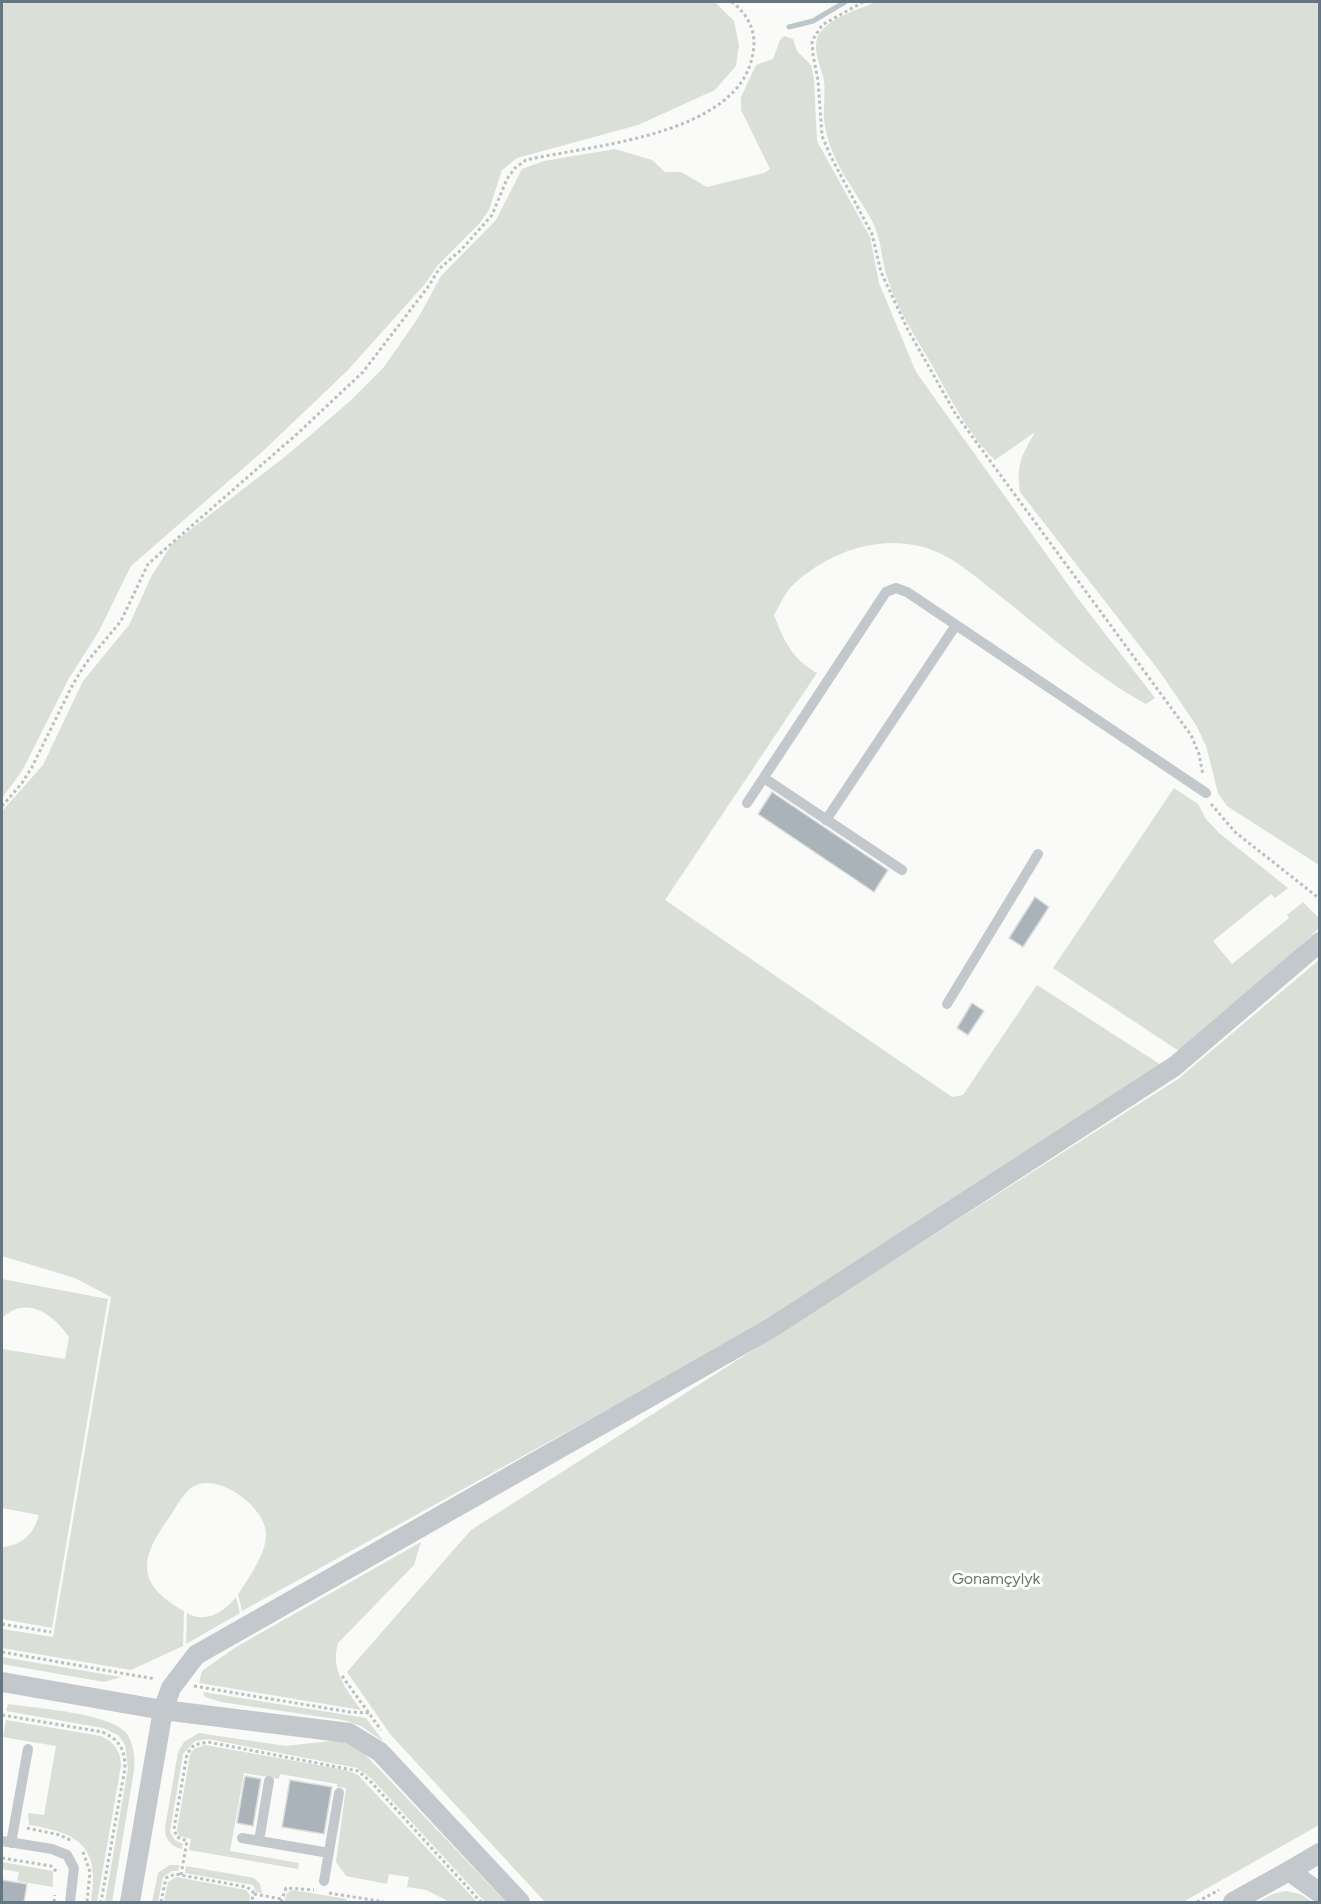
<!DOCTYPE html>
<html>
<head>
<meta charset="utf-8">
<style>
  body { margin:0 }
  #map { position:relative; width:1321px; height:1904px; overflow:hidden; background:#fafaf8; font-family:Figtree,sans-serif }
  canvas { display:block }
  .frame { position:absolute; inset:0; border:3px solid #657683; pointer-events:none }
</style>
</head>
<body>
<div id="map">
<canvas width="1321" height="1904"></canvas>
<div class="frame"></div>
</div>
<script>
const c = document.querySelector('canvas').getContext('2d');
c.lineJoin = 'round';
function fillPath(path, color) {
  c.fillStyle = color;
  c.fill(path, 'evenodd');
}
function stroke(path, color, width, dash) {
  c.strokeStyle = color;
  c.lineWidth = width;
  c.lineCap = dash ? 'butt' : 'round';
  c.setLineDash(dash || []);
  c.stroke(path);
}
function write(font, color, halo, rows, align = 'center') {
  c.font = font + ' Figtree,sans-serif';
  c.lineWidth = 6;
  c.setLineDash([]);
  c.textBaseline = 'middle';
  c.strokeStyle = halo;
  c.fillStyle = color;
  for (const [text, x, y, turn = 0] of rows) {
    c.save();
    c.translate(x, y);
    c.rotate((+turn || 0) * Math.PI / 180);
    c.textAlign = isNaN(turn) ? turn : align;
    if (halo) c.strokeText(text, 0, 0);
    c.fillText(text, 0, 0);
    c.restore();
  }
}
const green = new Path2D(`
  M2,2H715L734,21L739,45L736,66L715,90L638,125L517,158L502,170L489,210L479,224L438,265L425,284L347,371L262,452L131,566L99,631L68,680L22,771L2,798Z
  M876,2H1319V865L1227,806L1218,793L1206,746L1196,725L1160,672L1020,492C1016,464 1022,455 1035,432L995,460C968,434 950,398 932,365C916,338 898,310 888,280C881,260 882,238 871,219C854,188 831,162 825,126C822,111 826,95 824,80C821,67 812,49 818,36C827,18 860,9 876,2Z
  M784,36L793,39L797,51L811,65L814,79L817,141L870,237L879,283L916,372L1079,600L1155,698L1146,704C1093,675 1047,633 1000,596C979,580 957,559 932,550C884,532 830,551 794,584C785,592 780,605 774,615C784,641 792,659 817,673L665,900L952,1097L963,1095L1037,985L1161,1065L766,1322L242,1611L238,1595C248,1578 264,1558 266,1537C269,1509 219,1472 194,1486C184,1492 177,1505 171,1515C140,1557 134,1583 184,1611L183,1646L131,1670L2,1648V1629L53,1637L111,1297L75,1278L2,1256V811L43,765L83,681L129,625L152,575L172,544L286,456L349,402L384,367L418,318L441,276L496,220L522,169L544,161L615,149L652,160L665,172H681L707,187L764,173L770,169L741,110V97L756,65L773,59L780,40Z
  M1174,788L1198,804L1206,819L1219,833L1288,888L1275,898L1271,894L1213,941L1232,964L1289,918L1287,915L1303,902L1319,918V928L1247,998L1179,1051L1053,968Z
  M1319,960V1825L1183,1902H545L390,1734L347,1672L471,1530L1178,1079Z
  M2,1279L108,1299L52,1628L2,1619V1547C21,1546 34,1534 39,1515L2,1508V1349L65,1359L69,1337C53,1314 27,1295 2,1318Z
  M421,1542L414,1565L338,1643C330,1670 346,1689 361,1710L199,1683L202,1671L236,1647Z
  M236,1597L240,1613L186,1644L187,1613C206,1624 224,1612 236,1597Z
  M2,1657L121,1677L104,1682L2,1664Z
  M203,1692L366,1718L384,1742L361,1726L343,1720L221,1702L205,1697Z
  M8,1704C34,1708 112,1713 127,1734C134,1744 135,1759 134,1770L112,1902H105L128,1768L125,1745L118,1735L103,1728L6,1711Z
  M6,1720L101,1736C114,1742 121,1751 121,1766L97,1902H91C100,1848 81,1833 29,1825L28,1813L44,1815L56,1746L3,1737Z
  M199,1733L286,1746L339,1740L358,1747L506,1902H485L372,1779L357,1768L208,1739L195,1741L183,1754L170,1832L175,1840L183,1844L182,1849C171,1847 165,1839 165,1828L178,1752L184,1742Z
  M205,1745L346,1770L358,1775L477,1902H450L426,1890L407,1887L409,1877L389,1874L387,1884L346,1876L336,1862L346,1788L337,1787V1784L280,1774L279,1779L244,1773L230,1851L299,1863L298,1869L189,1850L191,1839L179,1836L177,1830L190,1755L194,1749Z
  M2,1862L53,1871V1887L17,1881L19,1872L2,1869Z
  M170,1865H180L178,1871H172L163,1877L158,1902H152L158,1873Z
  M186,1866L254,1878L260,1884L262,1893L256,1892L253,1885L185,1873Z
  M176,1877L246,1890L250,1895L249,1902H164L168,1882Z
  M292,1890L347,1899L346,1902H284L287,1893Z
  M1286,1891L1300,1894L1313,1902H1258L1273,1894Z`);
const stream = new Path2D(`
  M789,27L813,21L845,2`);
const building = new Path2D(`
  M772,792L888,870L874,892L758,814Z
  M1035,897L1049,907L1023,947L1009,938Z
  M972,1003L984,1011L968,1035L957,1028Z
  M245,1776L261,1779L253,1826L237,1823Z
  M290,1780L332,1787L324,1834L282,1827Z
  M2,1880L27,1884L24,1902H2Z`);
const path = new Path2D(`
  M863,2L822,25L812,41L813,55L818,80L822,136L831,157L872,234L881,272L908,330L955,413L1191,735L1199,754L1203,775
  M1211,804L1235,832L1320,899
  M2,806L22,783L32,767L73,684L86,663L121,621L148,564L297,434L363,372L428,287L439,269L461,250L492,215L507,179L515,168L526,160C591,145 740,136 753,53C757,31 748,15 732,2
  M2,1624L51,1632
  M2,1652L155,1679
  M342,1676L381,1730
  M194,1686L349,1712L370,1713
  M2,1715L102,1732C119,1739 125,1749 125,1768L101,1902
  M27,1828L60,1835L72,1841
  M83,1852L90,1872L87,1902
  M2,1858L51,1866L58,1873
  M181,1875L187,1841L177,1837L174,1829L187,1754L194,1745L208,1742L358,1771L371,1782L481,1902
  M329,1893L384,1902
  M254,1894L282,1899
  M54,1902L55,1895
  M161,1902L166,1878L175,1874L247,1887L253,1892L252,1902
  M281,1902L286,1888L314,1890
  M1197,1902L1219,1890`);
const service = new Path2D(`
  M764,778L902,870
  M747,803L886,592L896,588L907,592L1206,793
  M826,820L956,625
  M947,1004L1038,854
  M242,1838L329,1853
  M2,1841L52,1849L67,1855L74,1868L70,1902
  M259,1841L269,1781
  M11,1843L28,1749
  M324,1881L339,1793`);
const minor = new Path2D(`
  M2,1682L163,1710L349,1733L380,1752L520,1902
  M1289,1871L1320,1853
  M130,1902L163,1710L171,1688L196,1655L771,1328L1175,1066L1320,942
  M1233,1902L1289,1871L1320,1893`);
const parkNames = [
  ["Gonamçylyk",996,1579]
];
fillPath(green, '#dadfd7');
stroke(stream, '#bbc7cb', 5);
fillPath(building, '#aab3b9');
stroke(building, '#dcdcda', 1.5);
stroke(path, '#bbbfc2', 3, [3, 3]);
stroke(service, '#c3c8cc', 10);
stroke(minor, '#c3c8cc', 20);
write('16px', '#687a64', '#fff', parkNames);
</script>
</body>
</html>
